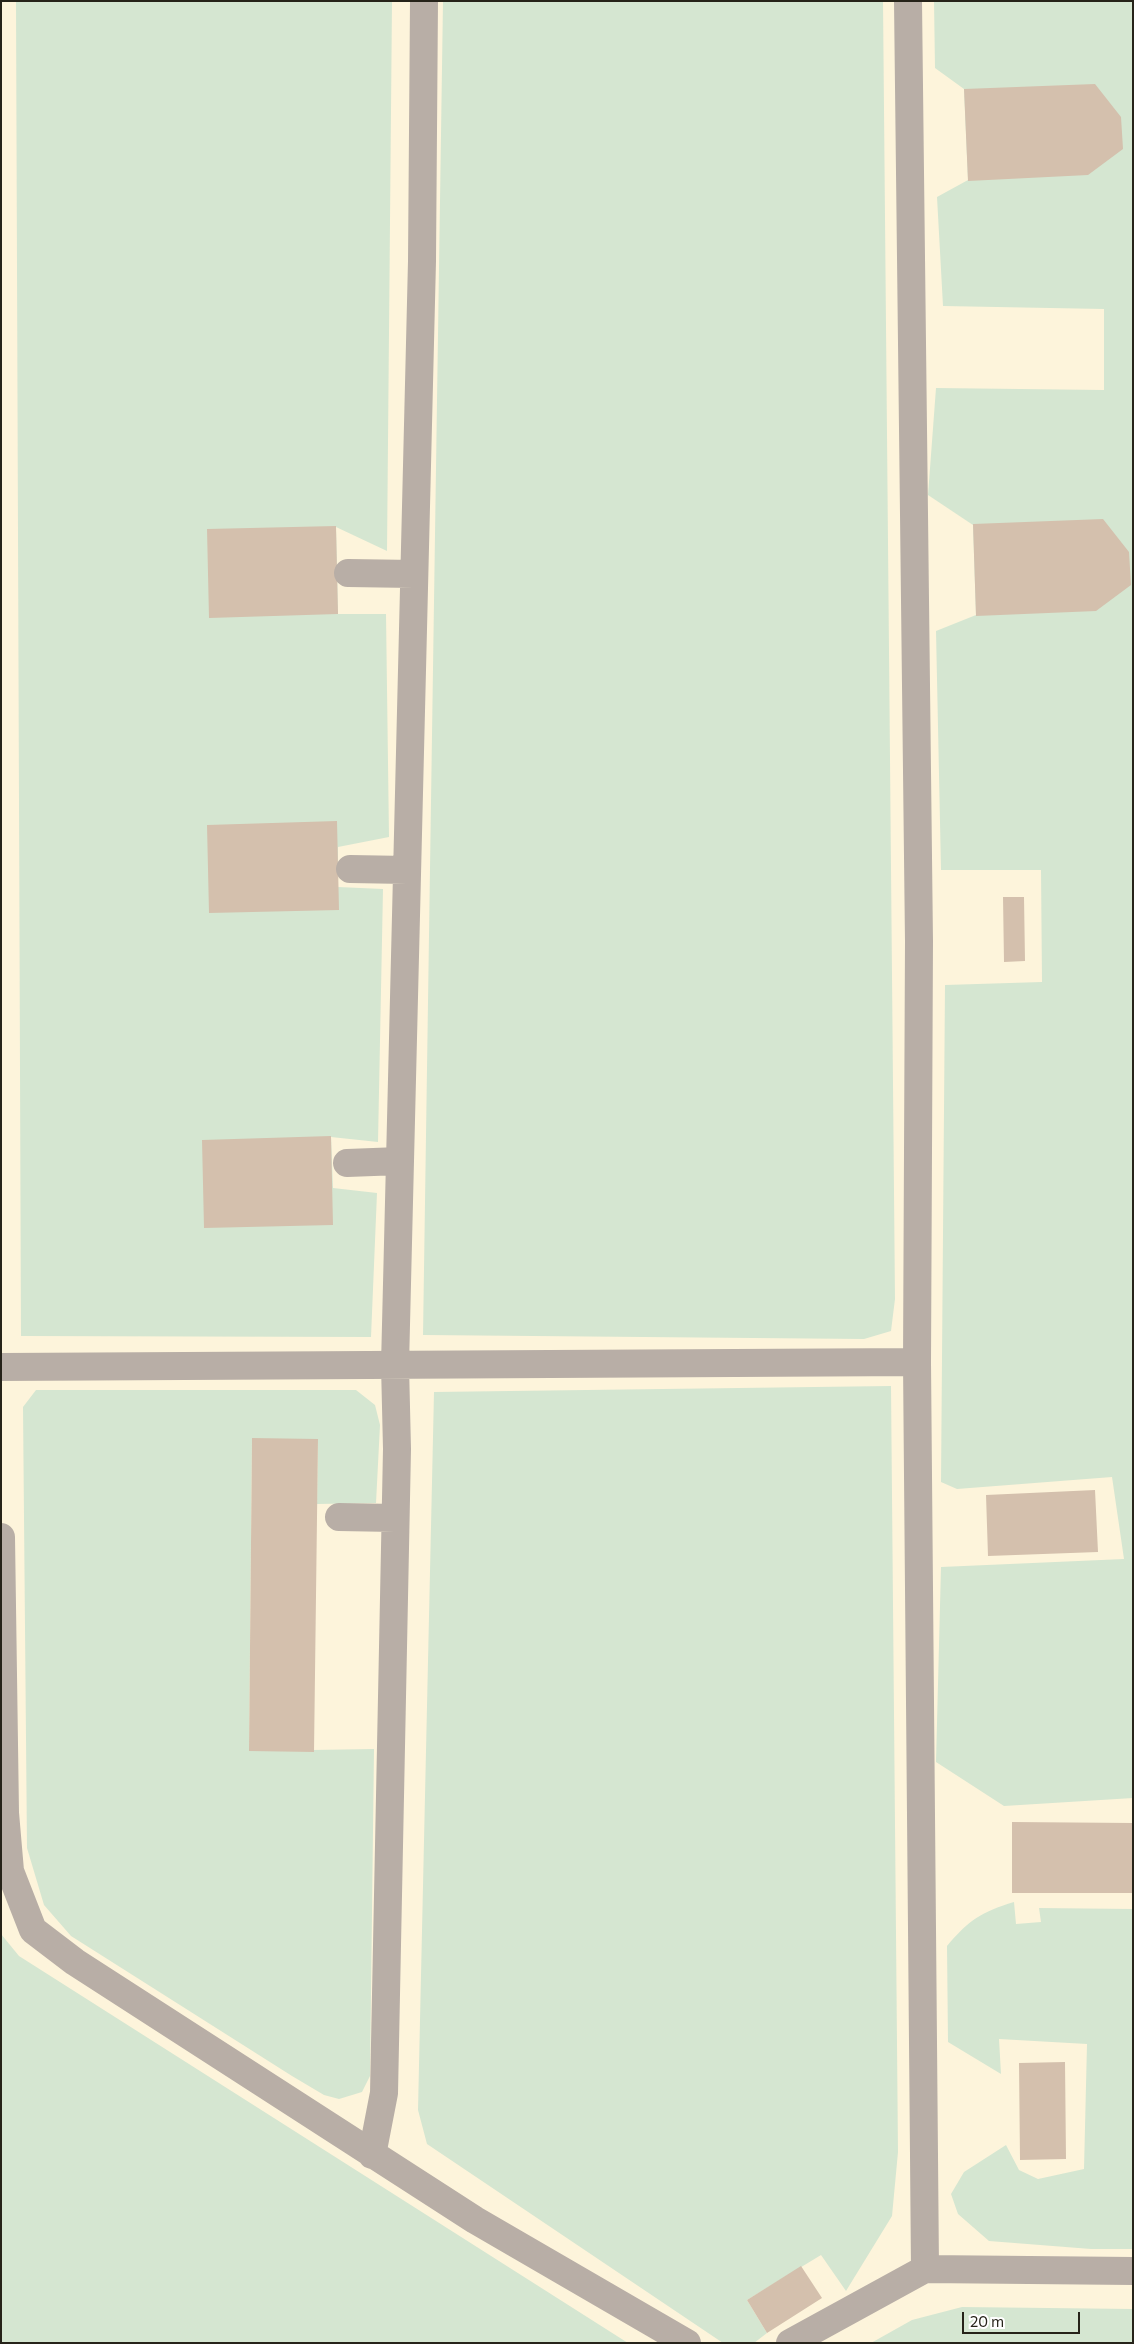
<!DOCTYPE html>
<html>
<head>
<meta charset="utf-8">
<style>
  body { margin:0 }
  #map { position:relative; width:1134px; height:2344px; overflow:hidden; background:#fdf4db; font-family:Commissioner,sans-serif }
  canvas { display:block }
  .frame { position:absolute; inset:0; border:2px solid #262319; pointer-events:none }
  .scale { position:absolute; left:962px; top:2312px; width:118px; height:22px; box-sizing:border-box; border:2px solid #262319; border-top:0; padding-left:6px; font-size:15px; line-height:18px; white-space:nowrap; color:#262319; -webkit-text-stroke:4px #fff; paint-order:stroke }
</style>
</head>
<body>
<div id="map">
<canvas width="1134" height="2344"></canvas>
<div class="frame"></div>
<div class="scale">20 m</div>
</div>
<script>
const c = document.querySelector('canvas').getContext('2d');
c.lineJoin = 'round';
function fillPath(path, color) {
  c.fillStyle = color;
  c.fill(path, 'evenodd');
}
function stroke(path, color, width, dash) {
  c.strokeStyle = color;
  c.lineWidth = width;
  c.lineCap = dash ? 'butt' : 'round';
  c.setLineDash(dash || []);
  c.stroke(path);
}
const green = new Path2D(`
  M16,1H392L387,551L336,527L338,614H386L389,837L338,847V887L383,889L378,1142L331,1137L333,1188L377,1193L371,1337L21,1336Z
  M443,1H883L895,1299L891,1331L864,1339L423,1335Z
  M934,1H1133V1798L1004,1806L936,1762L941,1567L1124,1559L1112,1477L957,1489L941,1482L945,985L1042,982L1041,870H941L936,631L976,615L973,525L928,495L936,388L1104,390V309L943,306L937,197L968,180L964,89L935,68Z
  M891,1386L898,2152L892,2216L846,2291L821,2255L747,2300L767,2333L754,2343H723L427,2144L418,2110L434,1392Z
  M36,1390H356L375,1405L380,1425L376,1503L317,1504L318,1439H252L249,1751L374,1749L370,2076L362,2092L339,2099L324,2095L292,2076L71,1936L44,1905L27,1848L23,1407Z
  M1014,1902L1016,1924L1041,1922L1039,1908L1133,1909V2249H1091L989,2241L958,2214L951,2194L964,2172L1006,2145L1019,2170L1038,2179L1084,2169L1087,2044L999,2039L1001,2074L948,2042L947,1946C969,1920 981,1912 1014,1902Z
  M1,1934L19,1956L628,2343H1Z
  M962,2307L1133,2309V2343H871L912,2320Z`);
const building = new Path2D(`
  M1095,84L1121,117L1123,149L1088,175L968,181L964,89Z
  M1103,519L1129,552L1131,585L1096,611L976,616L973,524Z
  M336,526L338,614L209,618L207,529Z
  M337,821L339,910L209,913L207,825Z
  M1003,897H1024L1025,961L1004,962Z
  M331,1136L333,1225L204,1228L202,1140Z
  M252,1438L318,1439L314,1752L249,1751Z
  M1095,1490L1098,1552L988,1556L986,1495Z
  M1012,1822L1133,1823V1893H1012Z
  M1065,2062L1066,2159L1020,2160L1019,2063Z
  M801,2266L822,2298L767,2333L747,2300Z`);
const minor = new Path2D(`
  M908,1L919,941L917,1362L925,2269
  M348,573L414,574
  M350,869L407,870
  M347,1163L400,1161
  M1,1367L917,1362
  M339,1517L395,1518
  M1,1537L5,1813L10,1871L33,1930L75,1962L475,2220L687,2343
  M372,2155L384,2093L397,1449L395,1365L422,261L424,1
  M790,2343L925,2269L1133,2271`);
fillPath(green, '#d5e6d1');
fillPath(building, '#d4c0ad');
stroke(minor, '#b8aea6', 28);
</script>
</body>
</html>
